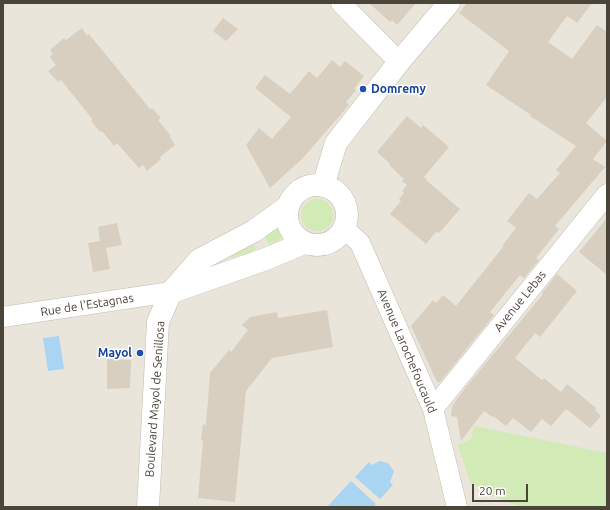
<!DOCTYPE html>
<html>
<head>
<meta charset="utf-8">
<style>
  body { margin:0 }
  #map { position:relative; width:610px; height:510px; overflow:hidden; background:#f6f3ec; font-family:Ubuntu,sans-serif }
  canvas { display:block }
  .frame { position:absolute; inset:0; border:4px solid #4b4439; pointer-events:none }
  .scale { position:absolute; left:472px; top:484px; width:56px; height:18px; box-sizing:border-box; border:2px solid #4b4439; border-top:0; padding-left:5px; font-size:12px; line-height:14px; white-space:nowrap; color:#4b4439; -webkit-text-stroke:3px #fff; paint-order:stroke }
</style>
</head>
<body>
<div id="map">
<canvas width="610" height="510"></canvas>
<div class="frame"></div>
<div class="scale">20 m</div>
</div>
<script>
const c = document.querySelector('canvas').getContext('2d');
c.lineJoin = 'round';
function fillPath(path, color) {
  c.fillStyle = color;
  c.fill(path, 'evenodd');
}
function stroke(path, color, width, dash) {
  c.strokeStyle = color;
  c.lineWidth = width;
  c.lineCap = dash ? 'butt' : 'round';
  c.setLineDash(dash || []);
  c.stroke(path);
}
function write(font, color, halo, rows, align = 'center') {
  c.font = font + ' Ubuntu,sans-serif';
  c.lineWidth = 3;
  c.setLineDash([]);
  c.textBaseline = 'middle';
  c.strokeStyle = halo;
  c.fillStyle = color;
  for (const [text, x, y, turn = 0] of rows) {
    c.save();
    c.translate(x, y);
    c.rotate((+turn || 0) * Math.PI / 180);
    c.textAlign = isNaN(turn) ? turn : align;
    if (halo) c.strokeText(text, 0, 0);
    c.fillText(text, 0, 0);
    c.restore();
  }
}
const residential = new Path2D(`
  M3,3H607V507H3Z`);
const green = new Path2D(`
  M301 215a16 16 0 1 1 32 0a16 16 0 1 1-32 0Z
  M275,226C280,230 281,233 281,239L270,246L262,232Z
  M250,238L256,250C244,256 232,256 219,260Z
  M474,426L607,453V507H520L492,496L470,482L458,445L471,439Z`);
const water = new Path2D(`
  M59,336L64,369L48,371L43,338Z
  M380,461L388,463L394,471L390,482L393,485L380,499L355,477L369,462L372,465Z
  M351,481L376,504L373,507H327Z`);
const building = new Path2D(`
  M369,3H416L397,25L392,20L390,22Z
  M467,3H592L577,23L567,16L548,42L572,59L597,25L607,32V97L586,123L607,141L593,159L605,167L555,226L559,229L536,258L539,260L524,278L520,275L490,312L494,315L440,382H437L411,326L433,300L436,303L443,295L456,306L503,247L502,246L516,228L507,221L529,193L537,199L560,173L556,170L576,146L530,116L531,115L486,85L509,51L459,13Z
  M223,18L238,29L226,41L213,31Z
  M82,28L87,36L89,34L150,109L152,108L161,118L158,120L171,136L170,137L175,145L160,157L161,159L147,171L143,165L139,168L117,143L114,146L102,131L100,132L91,121L93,120L61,80L58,82L48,71L56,65L50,57L53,54L50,50L64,38L66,40Z
  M332,60L340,67L345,61L364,76L354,89L356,90L346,102L349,105L302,159L270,188L246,145L259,128L272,139L291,117L255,88L265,75L290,94L309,71L317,78Z
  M407,116L421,128L423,125L449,147L424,177L427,179L426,180L460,209L439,233L436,232L426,244L390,214L401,201L399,199L404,193L402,191L407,185L402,181L404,179L389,165L390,164L377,152Z
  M607,218V275L579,252Z
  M117,223L122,245L106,248L110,269L93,272L88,243L100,241L98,227Z
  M557,274L577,291L540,337L535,333L515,358L542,380L544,378L561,392L567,384L596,408L595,410L601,416L590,428L566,409L551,426L542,419L531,432L513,418L506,426L493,416L492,417L484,411L461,441L457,417L451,416L452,406L466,387L543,294L542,293Z
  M327,310L333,347L272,358L246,391L235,502L198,498L203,440H201L203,424L206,425L210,373L229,350L231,352L248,330L242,325L250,317L277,312L278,318Z
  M107,359L131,360L130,388L107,389Z`);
const minor = new Path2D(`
  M341,3L399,62
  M344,228L360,243L433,409L457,507
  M3,317L171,292
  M433,409L607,194`);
const tertiary = new Path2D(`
  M287 215a30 30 0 1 1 60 0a30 30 0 1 1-60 0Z
  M323,186L336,143L399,62L449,3
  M172,292L266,259L304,243
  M148,507L158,322L171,292L199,260L254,231L287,207`);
const markers = [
  [363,89,4,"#1a4fb4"],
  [140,353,4,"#1a4fb4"]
];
const transitNames = [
  ["Domremy",371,89],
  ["Mayol",132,353,"right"]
];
const streetNames = [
  ["Avenue Lebas",520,301,-51],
  ["Rue de l'Estagnas",87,305,-9],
  ["Avenue Larochefoucauld",407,351,67],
  ["Boulevard Mayol de Senillosa",155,399,-86]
];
fillPath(residential, '#eae5da');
fillPath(green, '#d2eab5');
fillPath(water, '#a9d4f2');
fillPath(building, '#d8cfc1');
stroke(minor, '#c2bbae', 21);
stroke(tertiary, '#c2bbae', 23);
stroke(minor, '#fff', 20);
stroke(tertiary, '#fff', 22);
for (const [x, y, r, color] of markers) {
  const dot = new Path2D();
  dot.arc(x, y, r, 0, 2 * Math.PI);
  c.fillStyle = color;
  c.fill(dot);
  stroke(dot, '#fff', 1.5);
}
write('bold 12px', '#164399', '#fff', transitNames, 'left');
write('12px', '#4b4439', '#fff', streetNames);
</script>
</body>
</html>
